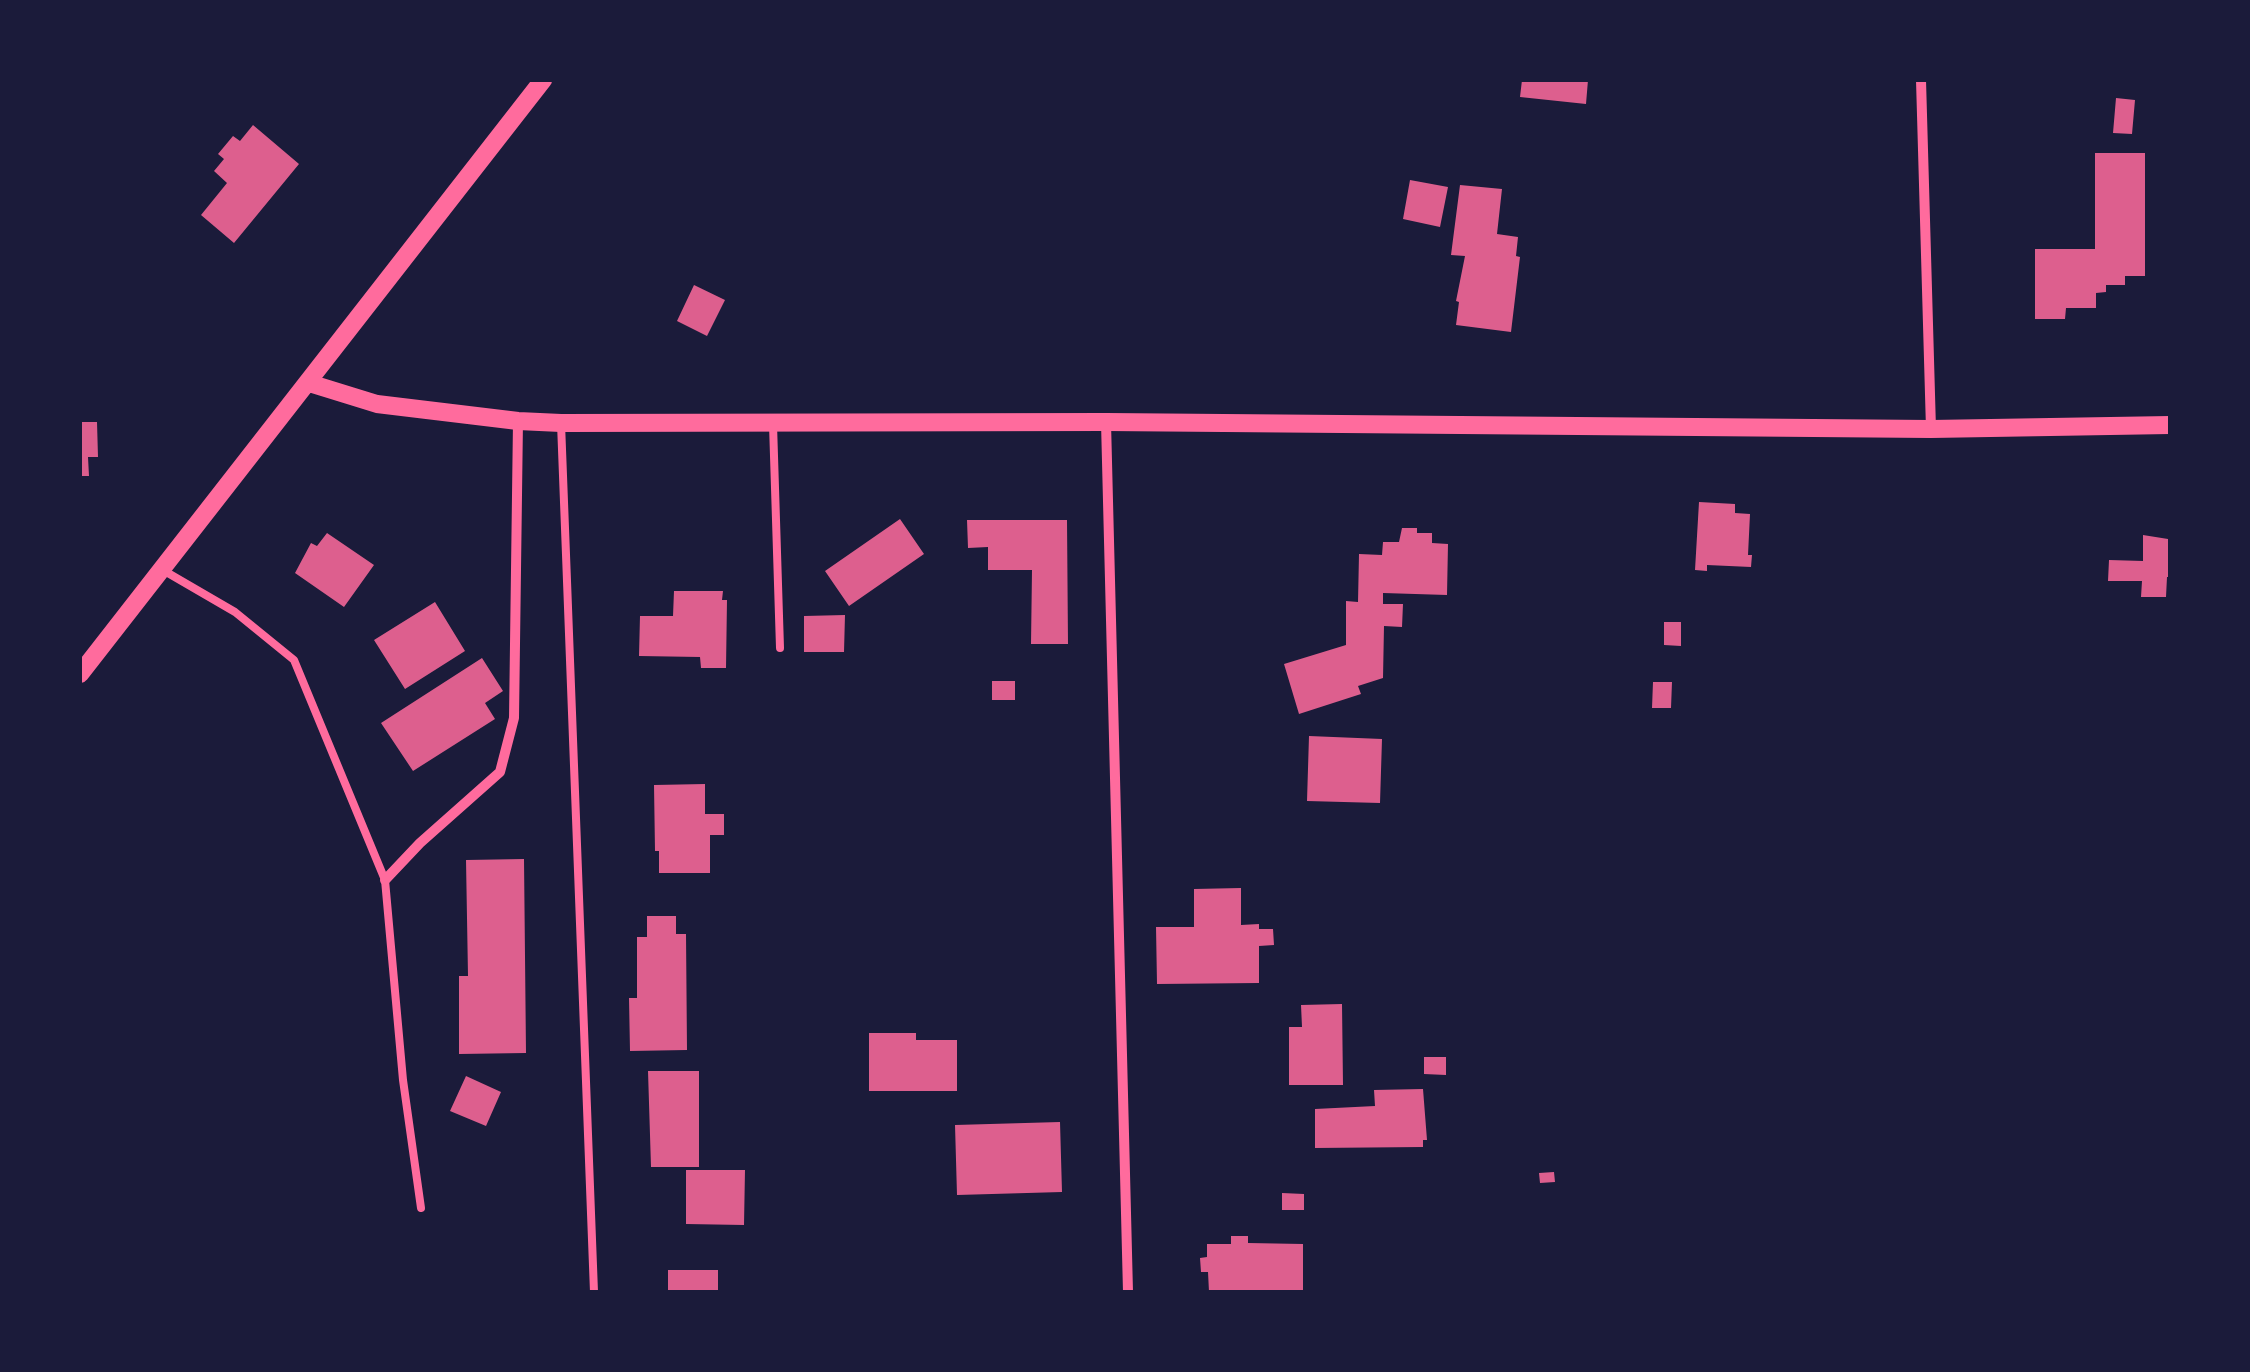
<!DOCTYPE html>
<html>
<head>
<meta charset="utf-8">
<style>
  body { margin:0 }
  #map { position:relative; width:2250px; height:1372px; overflow:hidden; background:#1b1b3a; font-family:"PT Serif",serif }
  canvas { display:block }
  .frame { position:absolute; inset:0; border:82px solid #1b1b3a; pointer-events:none }
</style>
</head>
<body>
<div id="map">
<canvas width="2250" height="1372"></canvas>
<div class="frame"></div>
</div>
<script>
const c = document.querySelector('canvas').getContext('2d');
c.lineJoin = 'round';
function fillPath(path, color) {
  c.fillStyle = color;
  c.fill(path, 'evenodd');
}
function stroke(path, color, width, dash) {
  c.strokeStyle = color;
  c.lineWidth = width;
  c.lineCap = dash ? 'butt' : 'round';
  c.setLineDash(dash || []);
  c.stroke(path);
}
const building = new Path2D(`
  M1522,80H1588L1586,104L1520,97Z
  M2116,98L2135,100L2132,134L2113,133Z
  M253,125L299,164L234,243L201,215L227,183L214,171L224,159L218,154L233,136L240,141Z
  M2095,153H2145V276H2125V285H2106V292L2096,293V308H2066L2065,319H2035V249H2095Z
  M1410,180L1448,187L1440,227L1403,219Z
  M1460,185L1502,189L1497,234L1518,237L1516,256L1520,257L1511,332L1456,325L1459,302L1456,301L1465,256L1451,255Z
  M694,285L725,300L707,336L677,321Z
  M80,422H97L98,457H88L89,476H80Z
  M1699,502L1735,504V513L1750,514L1748,555H1752L1751,567L1707,565V571L1695,570Z
  M900,519L924,554L849,606L825,571Z
  M967,520H1067L1068,644H1031L1032,570H988V547L968,548Z
  M1402,528H1417V533H1432V543L1448,544L1447,595L1383,593V604H1403L1402,627L1384,626L1383,678L1358,686L1361,694L1299,714L1284,664L1346,645V601L1358,602L1359,554L1382,555L1383,542H1399Z
  M327,533L374,565L344,607L295,573L311,543L317,546Z
  M2143,535L2168,539L2170,577H2167L2166,597H2141L2142,581H2108L2109,560L2143,561Z
  M674,591H723L722,600H727L726,668H701L700,657L639,656L640,616H673Z
  M435,602L465,651L405,689L374,640Z
  M845,615L844,652H804V616Z
  M1664,622H1681V646L1664,645Z
  M482,658L503,691L485,703L495,719L413,771L381,723Z
  M992,681H1015V700H992Z
  M1653,682H1672L1671,708H1652Z
  M1309,736L1382,739L1380,803L1307,801Z
  M705,784V814H724V835H710V873H659V851H655L654,785Z
  M524,859L526,1053L459,1054V976H468L466,860Z
  M1241,888V925L1259,924V929H1273L1274,945L1259,946V983L1157,984L1156,927H1194V889Z
  M647,916H676V934H686L687,1050L630,1051L629,998H637V937H647Z
  M1342,1004L1343,1085H1289V1027H1302L1301,1005Z
  M869,1033H916V1040H957V1091H869Z
  M1424,1057H1446V1075L1424,1074Z
  M648,1071H699V1167H651Z
  M466,1076L501,1092L486,1126L450,1111Z
  M1423,1089L1427,1140H1423V1147L1315,1148V1109L1375,1106L1374,1090Z
  M1060,1122L1062,1192L957,1195L955,1125Z
  M686,1170H745L744,1225L686,1224Z
  M1554,1172L1555,1182L1540,1183L1539,1173Z
  M1282,1193L1304,1194V1210H1282Z
  M1231,1236H1248V1243L1303,1244V1292H1209L1208,1272H1201L1200,1258L1207,1257V1244H1231Z
  M668,1270H718V1292H668Z`);
const service = new Path2D(`
  M561,423L594,1292
  M773,424L780,648
  M161,569L235,612L294,660L385,880L403,1080L421,1208`);
const minor = new Path2D(`
  M1921,80L1931,429
  M1106,422L1128,1292
  M385,880L420,843L500,772L514,718L518,421`);
const tertiary = new Path2D(`
  M309,383L377,404L518,421L561,423L1106,422L1931,429L2170,425
  M80,674L543,80`);
fillPath(building, '#dd5f8e');
stroke(service, '#ff6b9d', 8);
stroke(minor, '#ff6b9d', 10);
stroke(tertiary, '#ff6b9d', 18);
</script>
</body>
</html>
